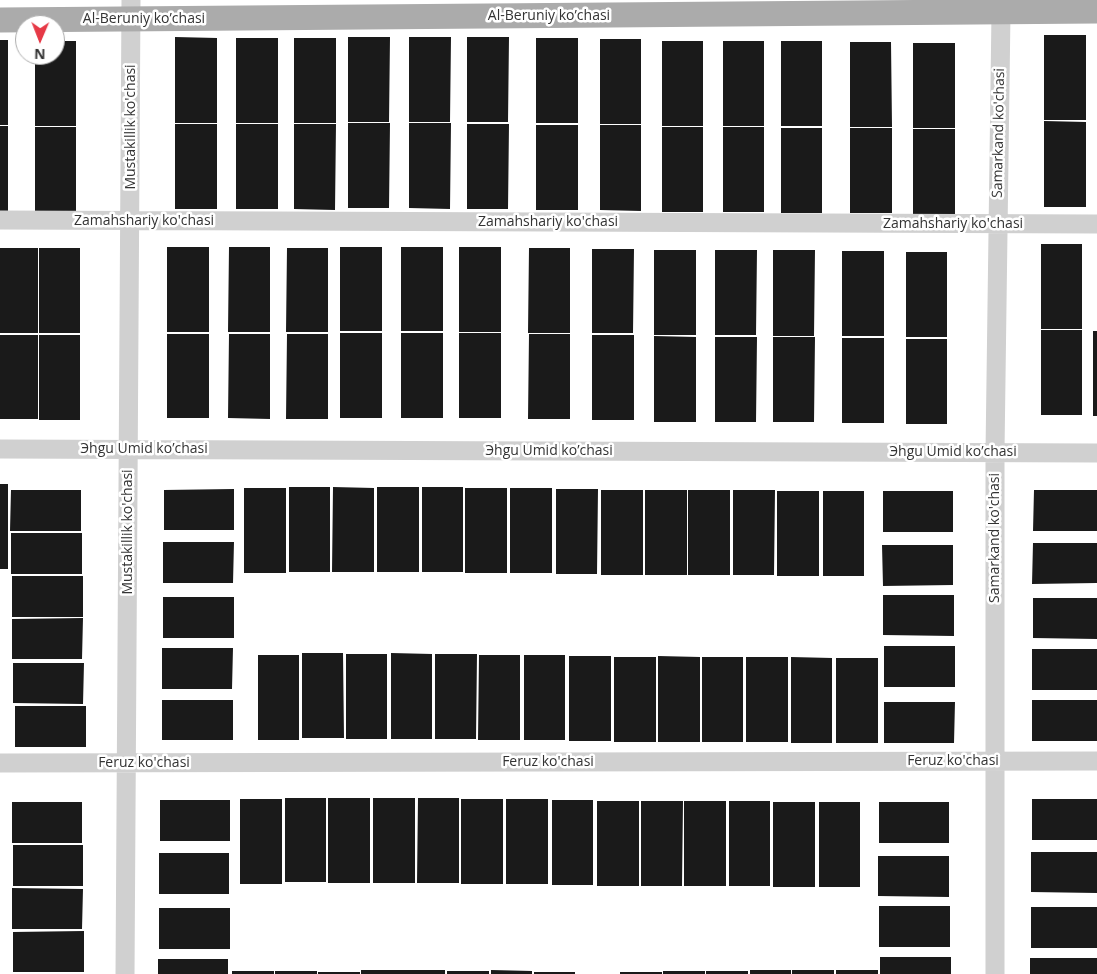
<!DOCTYPE html>
<html>
<head>
<meta charset="utf-8">
<style>
  body { margin:0 }
  #map { position:relative; width:1097px; height:974px; overflow:hidden; background:#fff; font-family:"Open Sans",sans-serif }
  canvas { display:block }
  .north { position:absolute; left:15px; top:15px; width:50px; height:50px; box-sizing:border-box; background:#fff; border:1px solid #adadad; border-radius:50%; rotate:181deg; font-size:14px; font-weight:700; line-height:20px; text-align:center; color:#333 }
  .north::after { content:''; display:block; margin:auto; width:18px; height:22px; background:#e63946; clip-path:polygon(50% 0,100% 100%,50% 72%,0 100%) }
</style>
</head>
<body>
<div id="map">
<canvas width="1097" height="974"></canvas>
<div class="north">N</div>
</div>
<script>
const c = document.querySelector('canvas').getContext('2d');
c.lineJoin = 'round';
function fillPath(path, color) {
  c.fillStyle = color;
  c.fill(path, 'evenodd');
}
function stroke(path, color, width, dash) {
  c.strokeStyle = color;
  c.lineWidth = width;
  c.lineCap = dash ? 'butt' : 'round';
  c.setLineDash(dash || []);
  c.stroke(path);
}
function write(font, color, halo, rows, align = 'center') {
  c.font = font + ' "Open Sans",sans-serif';
  c.lineWidth = 5;
  c.setLineDash([]);
  c.textBaseline = 'middle';
  c.strokeStyle = halo;
  c.fillStyle = color;
  for (const [text, x, y, turn = 0] of rows) {
    c.save();
    c.translate(x, y);
    c.rotate((+turn || 0) * Math.PI / 180);
    c.textAlign = isNaN(turn) ? turn : align;
    if (halo) c.strokeText(text, 0, 0);
    c.fillText(text, 0, 0);
    c.restore();
  }
}
const building = new Path2D(`
  M1044,35H1086V120H1044Z
  M175,37L217,38V123H175Z
  M348,37H390L389,122H348Z
  M409,37H451L450,122H409Z
  M467,37H509L508,122H467Z
  M236,38H278V123H236Z
  M294,38H336V123H294Z
  M536,38H578V123H536Z
  M600,39H641V124H600Z
  M0,40H8V125H0Z
  M55,41H76V126H35V55H55Z
  M662,41H703V126H662Z
  M723,41H764V126H723Z
  M781,41H822V126H781Z
  M850,42H891L892,127H850Z
  M913,43H955V128H913Z
  M1044,121L1086,122V207H1044Z
  M348,123H390L389,208H348Z
  M409,123H451L450,209L409,208Z
  M175,124H217V209H175Z
  M236,124H278V209H236Z
  M294,124H336L335,210L294,209Z
  M467,124H509L508,209H467Z
  M536,125H578V210H536Z
  M600,125H641V211L600,210Z
  M0,126H8V211H0Z
  M35,127H76V212H35Z
  M662,127H703V212H662Z
  M723,127H764V212H723Z
  M781,128H822V213H781Z
  M850,128H892V213H850Z
  M913,129H955V214H913Z
  M1041,244H1082V329H1041Z
  M167,247H209V332H167Z
  M229,247H270V332H228Z
  M340,247H382V331H340Z
  M401,247H443V331H401Z
  M459,247H501V332H459Z
  M0,248H38V333H0Z
  M39,248H80V333H39Z
  M287,248H328V332H286Z
  M529,248H570V333H528Z
  M592,249H634L633,333H592Z
  M654,250H696V335H654Z
  M715,250H757L756,335H715Z
  M773,250H815L814,336H773Z
  M842,251H884V336H842Z
  M906,252H947V337H906Z
  M1041,330H1082V415H1041Z
  M1093,331H1097V416H1093Z
  M340,333H382V418H340Z
  M401,333H443V418H401Z
  M459,333H501V418H459Z
  M167,334H209V418H167Z
  M229,334H270V419L228,418Z
  M287,334H328V419H286Z
  M529,334H570V419H528Z
  M0,335H38V419H0Z
  M39,335H80V420H39Z
  M592,335H634V420H592Z
  M654,336L696,337V422H654Z
  M715,337H757L756,422H715Z
  M773,337H815L814,422H773Z
  M842,338H884V423H842Z
  M906,339H947V424H906Z
  M0,484H8V569H0Z
  M289,487H330V572H289Z
  M333,487L374,488V572H332Z
  M377,487H419V572H377Z
  M422,487H463V572H422Z
  M244,488H286V573H244Z
  M465,488H507V573H465Z
  M510,488H552V573H510Z
  M234,489V530H164V490Z
  M556,489H598L597,574H556Z
  M11,490H81V531H10Z
  M601,490H643V575H601Z
  M645,490H687V575H645Z
  M688,490H730V575H688Z
  M733,490H775L774,575H733Z
  M1034,490H1097V531H1033Z
  M777,491H819V576H777Z
  M823,491H864V576H823Z
  M883,491H953V532H883Z
  M11,533H82V574H11Z
  M163,542H234L233,583H163Z
  M1033,543H1097V583L1032,584Z
  M882,545H953V585L883,586Z
  M12,576H83V617H12Z
  M883,595H954V636L883,635Z
  M163,597H234V638H163Z
  M1033,598H1097V639L1033,638Z
  M83,618L82,659H12V619Z
  M884,646H955V687H884Z
  M162,648H233L232,689H162Z
  M1032,649H1097V690H1032Z
  M302,653H343L344,738H302Z
  M391,653L432,654V739H391Z
  M346,654H387V739H346Z
  M435,654H477L476,739H435Z
  M258,655H299V740H258Z
  M479,655H520V740H478Z
  M524,655H565V740H524Z
  M569,656H611V741H569Z
  M658,656L700,657V742H658Z
  M614,657H656V742H614Z
  M702,657H743V742H702Z
  M746,657H788V742H746Z
  M791,657L832,658V743H791Z
  M836,658H878V743H836Z
  M13,663H84L83,704L13,703Z
  M162,700H233V740H162Z
  M1032,700H1097V741H1032Z
  M884,702H955L954,743H884Z
  M15,706H86V747H15Z
  M285,798H326V882H285Z
  M328,798H370V883H328Z
  M373,798H415V883H373Z
  M418,798H459V883H417Z
  M240,799H282V884H240Z
  M461,799H503V884H461Z
  M506,799H548V884H506Z
  M1032,799H1097V840H1032Z
  M160,800H230V841H160Z
  M552,800H593V885H552Z
  M597,801H639V886H597Z
  M641,801H683L682,886H641Z
  M684,801H726V886H684Z
  M729,801H770V886H729Z
  M12,802H82V843H12Z
  M773,802H815V887H773Z
  M819,802H860V887H819Z
  M879,802H949V843H879Z
  M13,845H83V886H13Z
  M1031,852H1097V893L1031,892Z
  M159,853H229V894H159Z
  M878,856H949V897L878,896Z
  M12,888L83,889L82,929H12Z
  M879,906H950V947H879Z
  M1031,907H1097V948H1031Z
  M159,908H230V949H159Z
  M84,931V972H13V932Z
  M880,957H951V974H880Z
  M1030,958H1097V974H1030Z
  M158,959H228V974H158Z
  M361,970H445V974H361Z
  M491,970L532,971V974H491Z
  M750,970H791V974H750Z
  M792,970H834V974H792Z
  M836,970H878V974H836Z
  M232,971H274V974H232Z
  M275,971H317V974H275Z
  M447,971H489V974H447Z
  M663,971H705V974H663Z
  M706,971H748V974H706Z
  M318,972H360V974H318Z
  M534,972H575V974H534Z
  M620,972H662V974H620Z`);
const minor = new Path2D(`
  M0,220L1097,224
  M0,449L1097,453
  M0,763L1097,761
  M125,974L131,0
  M995,974V452L1001,12`);
const major = new Path2D(`
  M0,20L1097,11`);
const streetNames = [
  ["Al-Beruniy ko’chasi",549,16],
  ["Al-Beruniy ko’chasi",144,19],
  ["Mustakillik ko'chasi",131,127,-90],
  ["Samarkand ko'chasi",999,133,-89],
  ["Zamahshariy ko'chasi",144,221],
  ["Zamahshariy ko'chasi",548,222],
  ["Zamahshariy ko'chasi",953,224],
  ["Эhgu Umid ko’chasi",144,449],
  ["Эhgu Umid ko’chasi",549,451],
  ["Эhgu Umid ko’chasi",953,452],
  ["Mustakillik ko'chasi",128,532,-90],
  ["Samarkand ko'chasi",995,538,-90],
  ["Feruz ko'chasi",953,761],
  ["Feruz ko'chasi",548,762],
  ["Feruz ko'chasi",144,763]
];
fillPath(building, '#1a1a1a');
stroke(minor, '#d0d0d0', 19);
stroke(major, '#ababab', 25);
write('14px', '#333', '#fff', streetNames);
</script>
</body>
</html>
